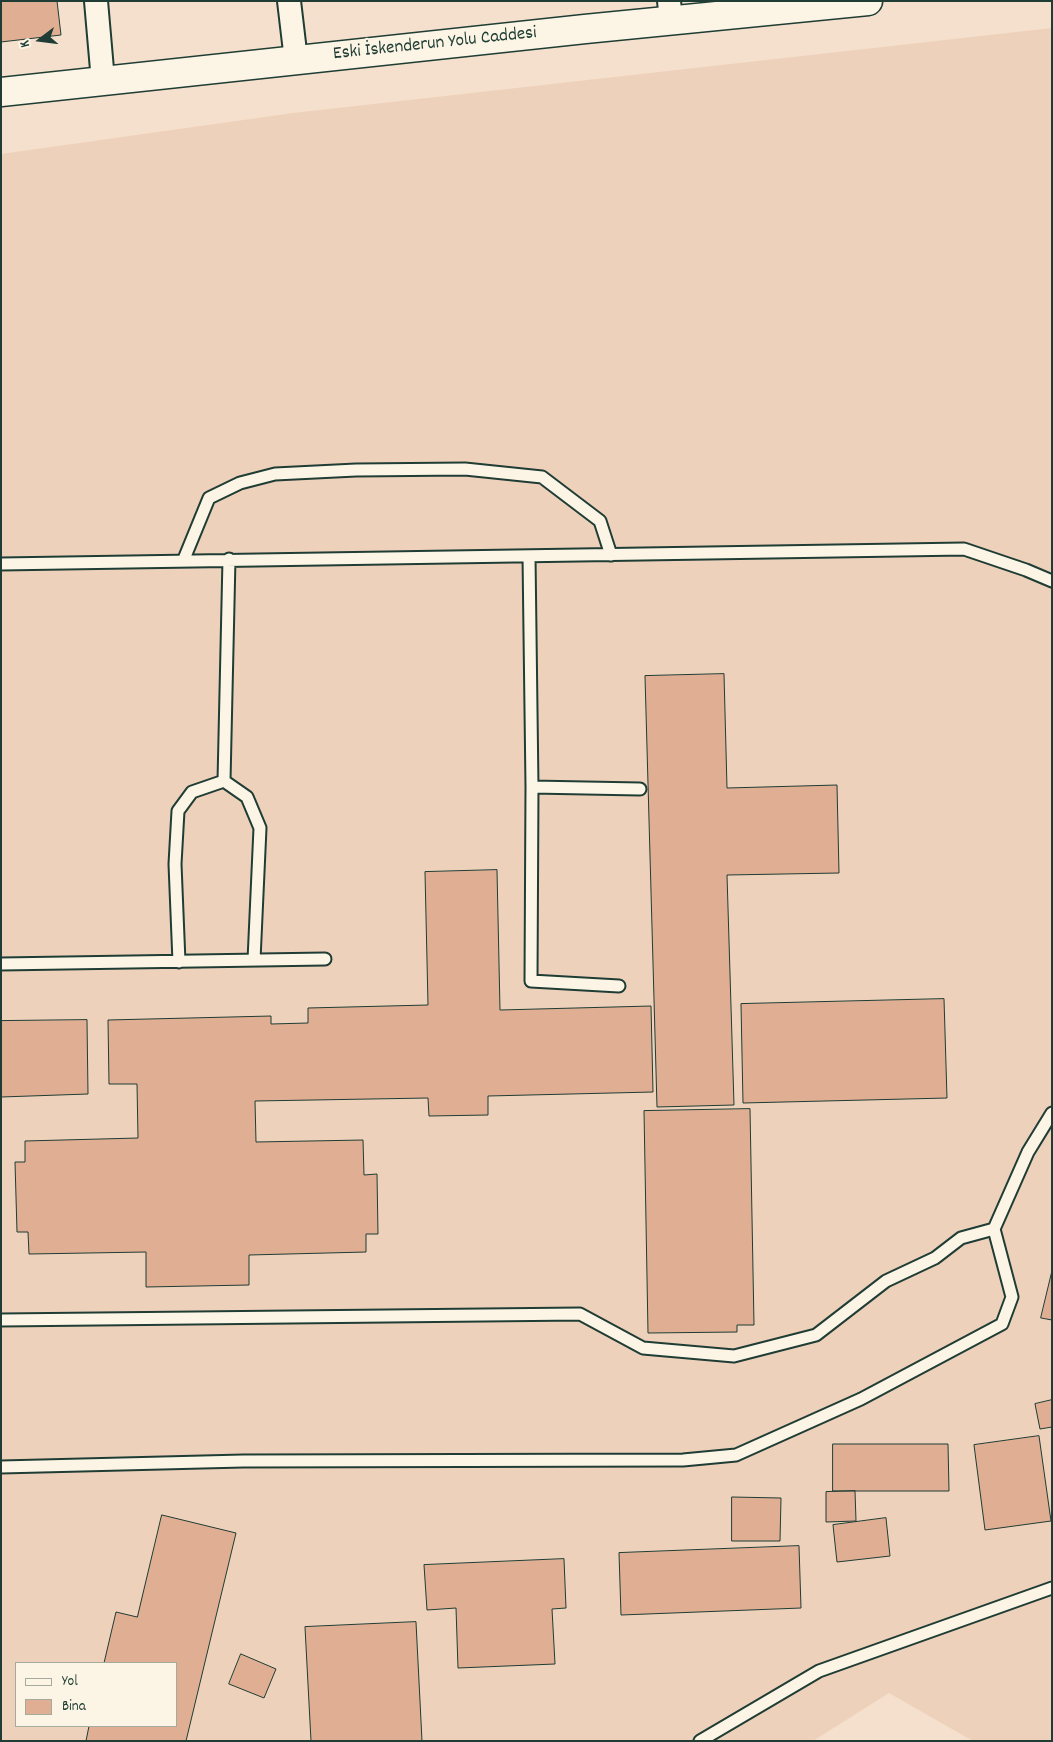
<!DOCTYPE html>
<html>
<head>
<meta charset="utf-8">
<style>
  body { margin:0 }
  #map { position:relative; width:1053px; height:1742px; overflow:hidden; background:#f4e0cc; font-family:Dekko,sans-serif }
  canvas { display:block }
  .frame { position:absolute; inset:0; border:2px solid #1f3d34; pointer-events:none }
  .legend { position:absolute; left:15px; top:1662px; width:162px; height:65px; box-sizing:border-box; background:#fcf5e5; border:1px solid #a4ab9e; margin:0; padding:6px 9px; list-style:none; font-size:15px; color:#1f3d34 }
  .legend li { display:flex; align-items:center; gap:10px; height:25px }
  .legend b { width:25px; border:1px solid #a4ab9e }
  .north { position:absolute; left:15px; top:15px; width:50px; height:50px; -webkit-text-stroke:4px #fcf5e5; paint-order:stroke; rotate:255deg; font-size:14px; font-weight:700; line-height:20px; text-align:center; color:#1f3d34 }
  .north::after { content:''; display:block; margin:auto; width:18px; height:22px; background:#1f3d34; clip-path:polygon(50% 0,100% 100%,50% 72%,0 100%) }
</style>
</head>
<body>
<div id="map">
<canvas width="1053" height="1742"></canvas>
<div class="frame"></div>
<ul class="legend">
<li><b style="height:6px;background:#fcf5e5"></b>Yol</li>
<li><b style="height:14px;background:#e0ae93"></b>Bina</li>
</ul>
<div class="north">K</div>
</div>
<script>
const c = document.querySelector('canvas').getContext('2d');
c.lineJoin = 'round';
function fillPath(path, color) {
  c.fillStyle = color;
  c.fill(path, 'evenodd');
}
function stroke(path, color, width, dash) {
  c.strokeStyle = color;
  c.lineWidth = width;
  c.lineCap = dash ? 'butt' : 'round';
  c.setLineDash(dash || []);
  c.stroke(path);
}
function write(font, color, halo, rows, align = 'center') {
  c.font = font + ' Dekko,sans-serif';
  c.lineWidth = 4;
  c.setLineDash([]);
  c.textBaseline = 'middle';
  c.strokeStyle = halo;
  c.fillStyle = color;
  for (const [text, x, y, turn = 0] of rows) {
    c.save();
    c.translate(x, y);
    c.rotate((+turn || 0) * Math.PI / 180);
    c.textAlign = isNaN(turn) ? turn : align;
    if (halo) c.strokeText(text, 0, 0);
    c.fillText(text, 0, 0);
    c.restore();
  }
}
const built = new Path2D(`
  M1052,28V1741H973L889,1693L813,1741H1V154L293,113ZM16,1663H176V1726H16Z`);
const building = new Path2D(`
  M1,1H57L61,35L1,42Z
  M724,674L727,788L837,785L839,873L727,875L734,1105L657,1107L645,676Z
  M497,870L500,1010L651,1006L653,1092L488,1096V1115L429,1116L428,1098L255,1101L256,1142L363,1140L364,1175L377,1174L378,1234H366V1252L249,1255V1285L146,1287V1252L29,1254L28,1232H17L15,1162H25V1141L138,1138L137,1084H109L108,1020L271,1016V1024L308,1023V1008L428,1005L425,872Z
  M944,999L947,1098L743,1103L741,1004Z
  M87,1020L88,1094L1,1097V1021Z
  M750,1109L754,1325H737V1332L648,1333L644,1111Z
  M1052,1271V1320L1041,1318Z
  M1052,1400V1427L1040,1429L1035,1404Z
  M1039,1436L1051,1521L985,1530L974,1445Z
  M833,1444H948L949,1491H833Z
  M855,1491L856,1521L826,1522V1492Z
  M732,1497L781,1498L780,1541H732Z
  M162,1515L236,1533L186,1741H86L89,1726H176V1663H104L116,1612L137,1617Z
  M886,1518L890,1556L837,1562L833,1525Z
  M799,1546L801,1608L621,1615L619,1553Z
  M564,1559L566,1608L552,1609L555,1664L458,1668L456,1608L427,1610L424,1565Z
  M416,1622L422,1741H311L305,1627Z
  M241,1654L276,1669L264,1698L229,1684Z`);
const lane = new Path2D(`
  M529,556L532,787L531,981L619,986
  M184,559L209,498L240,483L275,474L356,470L465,469L542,477L600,521L611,555
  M1,564L964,549L1026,570L1052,581
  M224,781L229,559
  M532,787L640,789
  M179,962L175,864L178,811L192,792L224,781L247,797L260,828L254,960
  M1,964L325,959
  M1,1320L580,1314L643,1348L734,1356L816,1335L886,1281L935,1258L961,1238L994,1229
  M1,1467L243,1461L683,1460L736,1455L861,1399L1002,1324L1012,1297L994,1229L1028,1152L1052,1113
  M700,1741L819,1671L1052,1588`);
const street = new Path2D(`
  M96,1L103,81
  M289,1L296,60
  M669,1L671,20`);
const secondary = new Path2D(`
  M1,92L585,29L868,1`);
const streetNames = [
  ["Eski İskenderun Yolu Caddesi",435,45,-6]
];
fillPath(built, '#eed1bb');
fillPath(building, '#e0ae93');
stroke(building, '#1f3d34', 1);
stroke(lane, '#1f3d34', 15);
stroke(street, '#1f3d34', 26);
stroke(secondary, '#1f3d34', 31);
stroke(lane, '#fcf5e5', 11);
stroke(street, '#fcf5e5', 22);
stroke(secondary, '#fcf5e5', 28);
write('19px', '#1f3d34', '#fcf5e5', streetNames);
</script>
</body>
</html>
